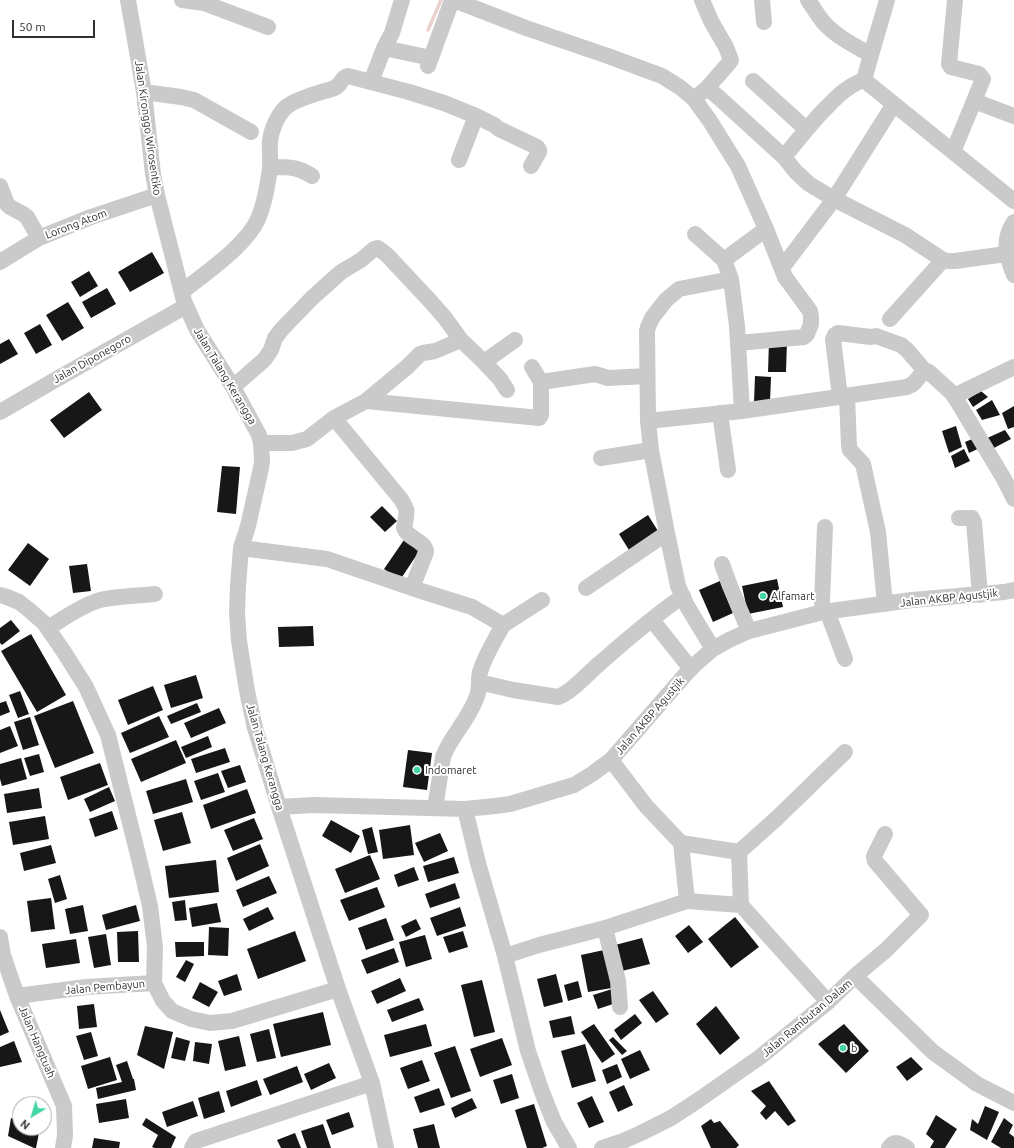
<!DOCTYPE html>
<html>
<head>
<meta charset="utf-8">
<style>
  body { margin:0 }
  #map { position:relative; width:1014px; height:1148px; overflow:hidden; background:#fff; font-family:Ubuntu,sans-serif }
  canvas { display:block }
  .north { position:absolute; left:12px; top:1096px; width:40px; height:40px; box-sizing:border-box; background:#fff; border:1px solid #acacac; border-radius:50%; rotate:218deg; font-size:11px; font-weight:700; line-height:16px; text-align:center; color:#303030 }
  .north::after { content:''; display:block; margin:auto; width:14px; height:18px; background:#42d6a7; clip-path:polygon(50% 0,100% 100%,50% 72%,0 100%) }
  .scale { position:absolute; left:12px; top:20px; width:83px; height:18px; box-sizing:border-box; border:2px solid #303030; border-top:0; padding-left:5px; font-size:12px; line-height:14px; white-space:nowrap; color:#303030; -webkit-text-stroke:3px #fff; paint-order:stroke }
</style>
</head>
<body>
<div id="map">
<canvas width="1014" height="1148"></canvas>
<div class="north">N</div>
<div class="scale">50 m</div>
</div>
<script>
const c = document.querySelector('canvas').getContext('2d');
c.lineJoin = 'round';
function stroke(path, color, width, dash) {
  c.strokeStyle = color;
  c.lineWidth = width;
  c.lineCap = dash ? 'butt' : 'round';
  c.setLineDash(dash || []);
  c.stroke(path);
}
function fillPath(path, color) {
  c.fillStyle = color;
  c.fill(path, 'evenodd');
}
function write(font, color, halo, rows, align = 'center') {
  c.font = font + ' Ubuntu,sans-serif';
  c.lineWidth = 4;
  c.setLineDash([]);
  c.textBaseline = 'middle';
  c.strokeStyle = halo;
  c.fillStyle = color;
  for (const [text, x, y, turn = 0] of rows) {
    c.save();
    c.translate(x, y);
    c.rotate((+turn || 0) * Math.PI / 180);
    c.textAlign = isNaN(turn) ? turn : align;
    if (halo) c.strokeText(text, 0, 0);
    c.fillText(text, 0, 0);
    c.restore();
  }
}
const stream = new Path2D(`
  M428,30L441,0`);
const building = new Path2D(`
  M152,252L164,273L130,292L118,272Z
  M89,271L98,286L80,297L71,282Z
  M107,288L116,304L91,318L82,302Z
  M68,302L84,328L62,341L46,315Z
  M40,324L52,345L36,354L24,333Z
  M9,339L18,354L0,364V344Z
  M769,341H787L786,372H768Z
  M755,376L771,377L770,402H754Z
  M981,391L988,397L973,407L968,399Z
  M89,392L102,410L64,438L50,420Z
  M992,400L1000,415L982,420L976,410Z
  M1014,406V427L1008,429L1002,413Z
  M956,426L962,447L949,453L942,431Z
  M1005,430L1011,439L992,449L985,439Z
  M977,437L982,447L969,453L965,442Z
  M964,449L970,461L955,468L951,456Z
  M222,466L240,467L236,514L217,512Z
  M382,506L397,521L385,532L370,517Z
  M648,515L658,531L629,550L619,534Z
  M406,537L422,547L400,580L384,569Z
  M28,543L49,559L30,586L8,570Z
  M87,564L91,591L73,593L69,566Z
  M777,579L783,607L748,614L742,586Z
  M720,581L733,613L713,622L699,590Z
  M11,620L20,631L2,645L0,643V628Z
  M313,626L314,646L279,647L278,627Z
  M31,634L66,695L37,712L1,651Z
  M196,675L203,698L171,708L164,685Z
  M153,686L163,710L128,725L118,700Z
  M20,691L29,714L18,718L9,695Z
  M6,701L10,712L0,716V703Z
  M73,701L94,753L55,768L34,716Z
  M197,703L201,712L171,724L167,716Z
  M219,708L226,723L191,738L184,723Z
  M159,716L169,737L130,753L121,733Z
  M30,717L39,745L23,750L14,722Z
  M10,726L18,746L0,753V730Z
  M208,736L212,747L186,758L181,747Z
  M176,740L186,763L141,782L131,759Z
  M225,748L230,762L196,773L191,759Z
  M408,750L432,753L427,790L403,787Z
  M39,754L44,772L30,776L24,758Z
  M21,758L27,779L2,786L0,779V764Z
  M100,763L108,785L68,800L60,777Z
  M240,765L246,782L228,788L221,771Z
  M218,773L225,792L201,800L194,781Z
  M186,779L193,802L153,814L146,791Z
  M109,787L115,801L90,812L84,799Z
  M39,788L42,808L7,813L4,794Z
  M247,789L256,813L211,829L203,805Z
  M112,811L118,829L95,837L89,819Z
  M182,812L191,843L163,851L154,820Z
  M45,816L49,839L13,845L9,822Z
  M254,818L263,839L233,851L224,830Z
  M331,820L360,836L351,853L322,836Z
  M410,825L414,855L383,859L379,830Z
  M372,827L378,852L368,854L362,830Z
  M440,833L448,851L424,862L415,843Z
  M260,844L269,866L236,881L227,858Z
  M51,845L56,863L24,871L20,853Z
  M370,855L380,879L345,893L335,869Z
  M454,857L459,873L428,882L423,866Z
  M216,860L219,892L169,898L165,866Z
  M414,867L419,880L398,887L394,875Z
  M60,875L67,899L55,903L48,879Z
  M269,876L277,893L243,907L236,890Z
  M455,883L460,898L430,908L425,894Z
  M377,887L385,907L349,921L340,900Z
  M51,898L55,929L31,932L27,901Z
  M185,900L187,920L175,921L172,902Z
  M217,903L221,922L192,927L189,908Z
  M83,905L88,931L70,934L65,909Z
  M136,905L140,921L106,930L102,915Z
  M268,907L274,919L249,931L243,919Z
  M460,907L466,926L437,936L430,918Z
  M735,917L759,947L731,968L708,939Z
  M386,918L394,940L366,950L358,928Z
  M416,919L421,929L406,937L401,926Z
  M689,925L703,942L688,953L675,936Z
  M209,927L229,928L228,956L208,955Z
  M138,931L139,962H118L117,932Z
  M295,931L306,961L258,979L247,949Z
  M463,931L468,947L449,953L443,937Z
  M106,934L111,965L94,968L88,937Z
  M425,935L432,959L406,967L399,942Z
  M642,938L650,964L622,971L615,945Z
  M76,939L80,963L46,968L42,944Z
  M175,942H204V956L176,957Z
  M394,948L399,962L367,974L361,960Z
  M604,950L612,988L588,992L581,955Z
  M186,960L194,964L185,982L176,977Z
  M237,974L242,990L224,996L218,981Z
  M556,974L563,1002L544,1007L537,979Z
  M400,978L406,991L377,1004L371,991Z
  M482,980L495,1032L474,1037L461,985Z
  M578,981L582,997L568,1001L564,985Z
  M200,982L218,992L209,1007L192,998Z
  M612,989L616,1003L598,1009L593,995Z
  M653,991L669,1014L656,1023L639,1000Z
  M419,998L424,1010L392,1022L387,1010Z
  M94,1004L97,1027L79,1029L77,1006Z
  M716,1006L740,1038L720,1055L696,1024Z
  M0,1010L9,1032L0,1036Z
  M323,1012L331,1045L281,1057L273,1024Z
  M635,1014L642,1023L621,1040L614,1030Z
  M571,1016L575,1034L553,1038L549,1021Z
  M426,1024L432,1046L390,1057L384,1035Z
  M594,1024L615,1054L602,1063L581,1032Z
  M844,1024L869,1051L846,1073L818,1044Z
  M145,1026L173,1032L164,1069L137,1055Z
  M269,1029L276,1058L257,1062L250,1034Z
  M91,1032L98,1056L84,1060L76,1036Z
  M239,1036L246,1066L225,1071L218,1041Z
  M176,1037L190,1041L185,1061L171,1058Z
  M613,1037L627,1051L622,1055L609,1040Z
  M502,1038L512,1065L480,1077L470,1049Z
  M14,1041L22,1062L0,1067V1047Z
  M195,1042L212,1044L209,1064L193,1061Z
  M585,1044L596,1081L572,1088L561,1051Z
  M455,1046L471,1091L451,1098L434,1053Z
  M640,1050L650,1070L630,1079L621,1059Z
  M110,1057L117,1080L88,1089L81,1066Z
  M911,1057L923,1069L907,1081L896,1067Z
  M422,1060L430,1081L408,1089L400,1068Z
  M127,1061L133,1079H134L136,1090L98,1099L96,1088L122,1082L116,1065Z
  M329,1063L336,1078L311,1090L304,1074Z
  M617,1064L622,1077L607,1084L602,1070Z
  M297,1066L303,1082L270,1095L263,1079Z
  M512,1074L519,1098L501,1104L493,1080Z
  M257,1080L262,1095L231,1107L226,1091Z
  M769,1081L796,1121L788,1126L775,1111L766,1120L760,1113L766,1106L751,1091Z
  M624,1085L633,1105L618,1112L609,1092Z
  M439,1088L445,1105L420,1113L414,1097Z
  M219,1091L225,1112L204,1119L198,1098Z
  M592,1096L604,1122L589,1128L577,1103Z
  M472,1098L477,1108L455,1118L451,1108Z
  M126,1099L129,1118L99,1123L96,1104Z
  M193,1101L198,1116L167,1127L162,1112Z
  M534,1104L547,1146L542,1148H527L515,1110Z
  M985,1106L999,1112L987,1140L970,1130L972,1119L978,1124Z
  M349,1112L354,1127L332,1135L326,1120Z
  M936,1115L957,1129L945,1148H930L934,1141L926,1134Z
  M11,1118L20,1121V1128H40L36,1148H34L8,1136Z
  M146,1118L176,1137L171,1148H155L152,1147L158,1135L142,1125Z
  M1004,1118L1013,1125L1009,1133L1014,1137V1148H1001L991,1142Z
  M711,1119L714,1123L720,1121L739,1145L736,1148H711L701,1126Z
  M323,1124L331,1148H307L301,1131Z
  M434,1124L440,1148H418L413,1129Z
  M295,1133L301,1148H281L277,1140Z
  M94,1138L120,1142L119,1148H92Z`);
const minor = new Path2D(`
  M128,0L144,92L153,174L157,195L184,301L197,330L233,387L259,435L261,443L262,461L261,468L248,526L241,548L238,586L237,613L239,641L247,691L255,728L279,807L338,989L372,1083L386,1148
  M182,0L204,3L268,27
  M702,0L711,21L726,47L731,60L729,63L707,88
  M762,0L764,22
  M808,0C813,7 818,16 824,23C837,37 855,46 871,55L864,80
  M384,48L431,58
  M871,55L887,0
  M428,66L451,3L453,1L459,2L526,28L608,56L662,76L681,88L694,99L707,88L716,95L784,157
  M753,81L806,129
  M371,82L384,48L392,33L402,0
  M144,92L181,97L194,100L251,132
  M694,99L710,121L738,166L766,229L785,277L810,311L811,316V324L807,334L804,337L738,343
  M974,101L1014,116
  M953,152L983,79L979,74L951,67L949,64L955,0
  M459,160L476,116
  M270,167C287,167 297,166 312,176
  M0,186L7,204L10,207L23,214L27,217L39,238
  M1014,222C1002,240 1006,256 1014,275
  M695,234L724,260L731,279L737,326L742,411
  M1006,254L955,261H948L943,260L905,235L834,199L809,184L796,172L784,157C796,142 809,126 822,112C835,99 846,86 864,80L1014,201
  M724,260L766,229
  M0,262L39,238L91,217L157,195
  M782,268L834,199L894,104
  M182,292C205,273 246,246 258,219C264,205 268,183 270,168C271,159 269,150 270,141C271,131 277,116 285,108C293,100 321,92 332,89C343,86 339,78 348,76L409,92L444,103L476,116L494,125L499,129L537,147L539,150V152L531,166
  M890,319L943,260
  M484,362L500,379L507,390
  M541,382L595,374L608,378L647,376
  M233,387L264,360L271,350L275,338L282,329L312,298L341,272L361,260L374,249L378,248L387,255L432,303L445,318L461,340L484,362L515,340
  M847,396L849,446L850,450L863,464L878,532L885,604
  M954,396L1014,367
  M840,397L833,339L835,335L838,333L871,337L876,336L901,345L907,350L920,365L924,371H927L930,373L952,393L956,399L1004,479L1014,499
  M366,401L407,367L420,354L423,353L435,351L461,340
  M0,412L55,380L186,306
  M720,413L728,470
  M334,418L400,498C409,511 407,512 404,528C408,539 426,541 426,552L412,588
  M648,421L742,411L907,387L913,384L924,371
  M261,443H292L307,439L334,418L366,401L539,418L541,415V382L532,367
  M601,458L651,450
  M959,518H972L974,522L980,595
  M241,548L327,559L418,590L472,607L503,625L542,600
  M722,564L730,586L749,631
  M586,588L667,533
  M0,595L7,597L19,602L28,609L44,623L64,652L86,687L108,735L138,855L150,906L155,947L154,983
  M827,611L845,659
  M823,612L822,601L825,527
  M652,620L691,669
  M48,628C63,619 79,607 97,601C112,596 138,596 155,594
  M713,649L687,606L678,586L667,533L651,450L648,421L647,331L648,327L652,318L666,300L679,289L731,279
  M479,682L513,690L558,697C571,693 588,673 599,664C625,641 654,616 683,596
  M611,760L646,806L681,843
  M279,807L314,805L465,809L495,806L510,804L574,785L592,774L611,760L692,667L713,649L729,640L749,631L823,612L912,600L1004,592L1014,590
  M435,808L443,757L446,750C455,732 471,715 477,696C480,688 478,680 480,672C485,655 495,640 503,625
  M465,809L478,863L505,956L528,1051L542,1092L554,1122L569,1148
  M739,852L777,818L845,752
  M687,901L681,843L739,852L741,905
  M605,928L618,981L620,1007
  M0,937L3,955L17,996L64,1106L65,1135L63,1148
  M505,956L539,945L605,928L687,901L741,905L828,1002
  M855,976L933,1052L977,1084L1014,1103
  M17,996L86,987L154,983L163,1001L172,1011L191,1019L210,1023L232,1021L338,989
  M192,1148L196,1141L372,1083
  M602,1148L623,1141L641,1133L671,1118L697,1101L760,1057L828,1002L855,976L886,950L921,915L875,861L874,857L875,854L885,834
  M889,1148C894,1140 900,1143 907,1148`);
const markers = [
  [763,596,4,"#42d6a7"],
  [417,770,4,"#42d6a7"],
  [843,1048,4,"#42d6a7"]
];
const streetNames = [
  ["Jalan Kironggo Wirosentiko",148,128,82],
  ["Lorong Atom",76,224,-21],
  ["Jalan Diponegoro",92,359,-29],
  ["Jalan Talang Kerangga",225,376,59],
  ["Jalan AKBP Agustjik",949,598,-6],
  ["Jalan AKBP Agustjik",650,716,-49],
  ["Jalan Talang Kerangga",265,757,74],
  ["Jalan Pembayun",105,987,-5],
  ["Jalan Rambutan Dalam",807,1018,-40],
  ["Jalan Hangtuah",37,1042,67]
];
const poiNames = [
  ["Alfamart",771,596],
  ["Indomaret",425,770],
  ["b",851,1048]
];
stroke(stream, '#e9d1cd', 3.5);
fillPath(building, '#171717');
stroke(minor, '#cacaca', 16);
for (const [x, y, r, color] of markers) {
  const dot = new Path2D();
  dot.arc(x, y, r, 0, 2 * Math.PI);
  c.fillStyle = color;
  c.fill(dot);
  stroke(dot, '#fff', 1.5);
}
write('11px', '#303030', '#fff', streetNames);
write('11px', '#303030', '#fff', poiNames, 'left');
</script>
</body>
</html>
